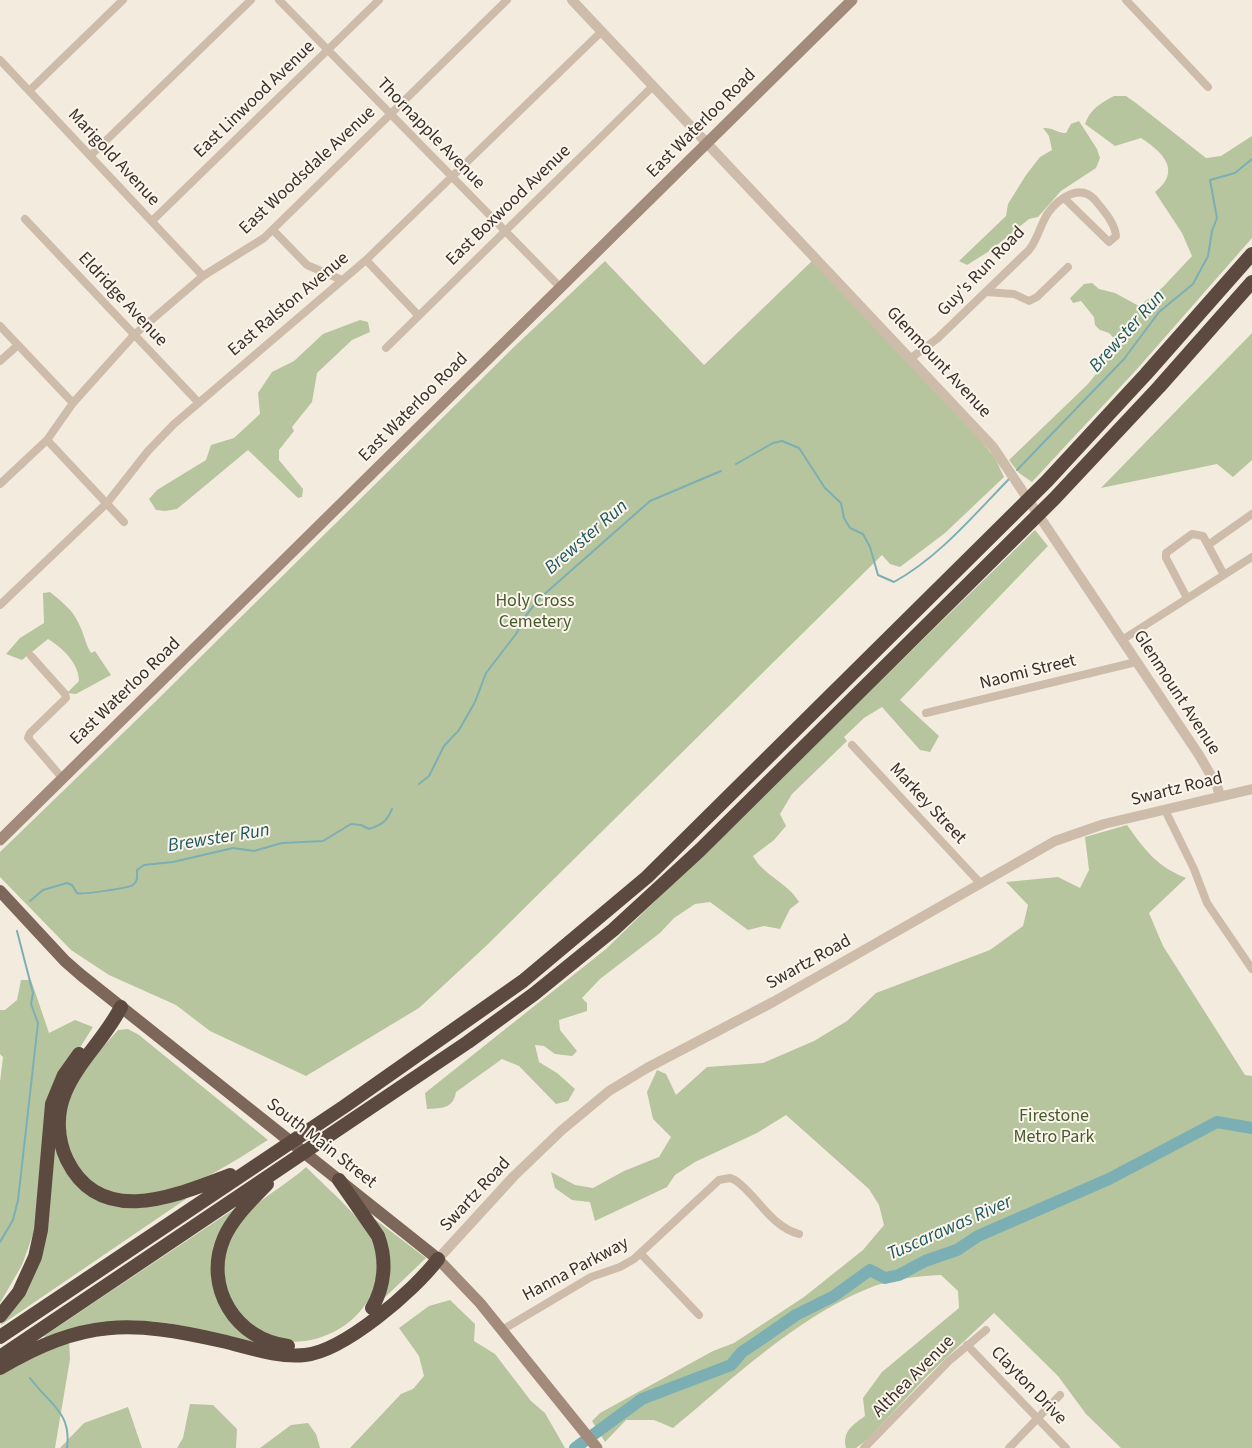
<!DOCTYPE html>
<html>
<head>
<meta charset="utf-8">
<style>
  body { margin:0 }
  canvas { display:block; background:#f4ebdf }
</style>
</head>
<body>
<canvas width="1252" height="1448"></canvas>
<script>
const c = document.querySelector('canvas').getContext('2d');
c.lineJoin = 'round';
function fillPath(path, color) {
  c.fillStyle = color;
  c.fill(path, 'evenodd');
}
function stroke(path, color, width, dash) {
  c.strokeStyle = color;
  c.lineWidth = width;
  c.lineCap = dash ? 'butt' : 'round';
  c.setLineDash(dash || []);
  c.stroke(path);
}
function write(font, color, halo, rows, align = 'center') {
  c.font = font + ' "Source Sans 3",sans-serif';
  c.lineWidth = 4;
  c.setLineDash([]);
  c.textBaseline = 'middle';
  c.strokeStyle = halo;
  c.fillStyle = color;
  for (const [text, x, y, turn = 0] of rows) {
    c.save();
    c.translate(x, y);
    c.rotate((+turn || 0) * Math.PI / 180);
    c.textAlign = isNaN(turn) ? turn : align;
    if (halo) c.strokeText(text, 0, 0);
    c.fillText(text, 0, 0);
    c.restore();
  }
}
const green = new Path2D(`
  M1114,96H1126L1136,103L1206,158L1221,156L1252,136V238L1138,368L1032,482L1019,473L1009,460L1088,384L1120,344L1109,333L1100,330L1095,325L1094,317L1081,301L1073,303L1070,298L1084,284L1092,283L1099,289L1115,293L1139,306L1163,287L1192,256L1182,233L1155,192C1182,171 1163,152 1141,138L1115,146L1085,124C1090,109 1101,103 1114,96Z
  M1079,121L1097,149L1100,158L1096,168L1061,191L1038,217L1029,219L991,250L967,265L959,261L1006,216L1008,204L1026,175L1040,157L1052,150L1049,136L1043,128C1052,127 1057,133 1066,133L1071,124Z
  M605,261L704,365L812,261L968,425L995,458L1004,477L945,533L900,567L890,564L882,555L486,946L419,1008L306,1076L210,1031L176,1005L109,975L71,950L0,877V852L155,702L514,347Z
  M360,320L368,322L370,332L352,340L317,373L312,402L292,427L294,431L279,450V460L303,489L302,497L298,498L248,450L177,509L165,511L156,510L149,499L157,490L206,460L211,445L234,438L260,414L258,393L272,372L294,361L323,334Z
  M1252,333V460L1233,477L1217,464L1101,488Z
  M1035,530L1048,546L900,700L939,736L930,752L920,750L882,707L864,718L844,737L847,741L792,794L780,814L786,826L774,840L753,856C764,876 787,882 799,902L790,909L780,929L764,926L748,930L710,902L695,904L674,918L660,933L600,979L582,998L587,1003V1011L559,1020L560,1030L577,1051L572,1056L555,1054L544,1046L535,1045L539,1062L557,1073L575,1089L568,1101L556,1104L519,1066L502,1059L456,1092C453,1109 442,1108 427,1109L425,1093L606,949Z
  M50,592C61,601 73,610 79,624C84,634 85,643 91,653L95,651L111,675L76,694L67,693L79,681C79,664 63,648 48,639L22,660L6,654L20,638L44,623L43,593Z
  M1127,825C1145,850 1156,866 1186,878L1149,913L1163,946L1245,1075L1252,1076V1448H1121L1086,1414L1058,1376L994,1313L927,1376L867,1440L856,1448H846C842,1431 853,1425 865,1416L863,1398L882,1372L959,1308L958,1291L941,1275C917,1276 890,1279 867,1289C793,1320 734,1378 673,1428L654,1420H626L605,1442L592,1421L600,1413L713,1351L734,1343L804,1297L863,1250L884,1225L879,1205L869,1189L786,1115L757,1133L695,1162L675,1175L667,1187L595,1221L590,1202L572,1200L555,1188L551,1172L575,1185L593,1188L624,1171L659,1157L671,1137L653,1119L647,1092L657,1070L666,1074L676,1095L707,1067L763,1063L814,1041L847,1021L876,993L990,950L1023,926L1028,905L1006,882L1058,877L1080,888L1089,870L1085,837Z
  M21,980H31L49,1033L75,1020L93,1027L48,1098L36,1226L22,1265L0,1303V1082L3,1057L0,1054V1010H5L17,1000Z
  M128,1029L139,1035L268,1140C231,1163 192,1190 149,1197C143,1198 136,1196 130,1195C123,1194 114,1194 107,1192C77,1182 58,1137 64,1107C71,1078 99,1052 118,1030Z
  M56,1142L107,1202L141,1208L183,1197L186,1199L1,1325L0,1322L31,1277L52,1150Z
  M306,1167C327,1188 367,1222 378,1249C383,1263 378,1280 372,1293C356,1327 318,1346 281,1341C263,1338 237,1317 229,1300C221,1283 220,1258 226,1241C235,1211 284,1188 306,1167Z
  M237,1207L227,1220L221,1307L229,1320L244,1335L261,1343V1347C218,1335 172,1318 126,1321C101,1323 71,1334 47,1340L44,1336Z
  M376,1220L426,1258L380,1302L374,1222Z
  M450,1300L475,1324L474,1341L495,1354L531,1401L545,1413L565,1448H350L401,1394L413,1389L424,1376L419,1356L399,1328L429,1306Z
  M69,1339L70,1359L55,1448H0V1372Z
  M190,1404L213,1405L237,1429L236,1448H177L183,1438Z
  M128,1407L142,1448H60L84,1423Z
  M308,1423L316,1434L320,1448H260L291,1425Z`);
const stream = new Path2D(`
  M736,464L773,443L782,441L799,448L825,488L841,503L844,518L850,528L863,534L870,547L878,575L894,582C939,557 973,516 1009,479
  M1017,470L1124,359L1159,312L1193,284L1208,256L1212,231L1217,218L1210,180L1235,173L1252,159
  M419,784L429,776L444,746L459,730L475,702L486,673L516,634L527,614L540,598L650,501L721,471
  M30,901L43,890L67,883L72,885L77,893C81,895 129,888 133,885C138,882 137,876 137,870L144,865L173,862L233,848L254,851L282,843L323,841L351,824L361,825L369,829C382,825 387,821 392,809
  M0,1242L13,1220L18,1200L38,1023L31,1004L33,993L17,931
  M30,1378C49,1404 72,1412 67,1448`);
const river = new Path2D(`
  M575,1448L642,1399L731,1365L742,1352L760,1340L796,1315L834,1296L870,1270L885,1278L899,1275L925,1261L957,1250L978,1236L1109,1179L1217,1122L1252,1128`);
const minor = new Path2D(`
  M279,0L561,288
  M1126,0L1208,87
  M0,60L203,276
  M29,91L123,0
  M90,156L251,0
  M25,219L198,402
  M152,221L379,0
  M273,230L307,265L342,280
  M366,260L418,315
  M986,292L1014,294L1029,301L1037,297L1068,267
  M0,326L73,403
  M386,348L653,86
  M911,358L938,338L1029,250C1038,239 1040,225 1048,213C1059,198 1080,183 1095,200C1104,211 1115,223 1116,236L1109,242L1064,198
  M0,361L18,345
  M47,440L124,522
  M0,484L47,440L73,403L134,335L203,276L264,238L507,0
  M1208,545L1252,514
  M1187,598L1166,558V553L1192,534L1203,536L1224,575
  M0,605L107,503L148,451L174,424L366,260L601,32
  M1122,640L1252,557
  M31,656L65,694L66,698L30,733L28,738L63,779
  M926,713L1136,662
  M852,745L981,884
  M1165,810L1194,869L1207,903L1252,969
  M641,1254L699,1315
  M502,1330L591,1277L620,1267L634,1259L719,1180L730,1178L735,1180C758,1196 770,1226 799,1234
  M967,1345L1066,1448
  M864,1448L949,1361L986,1330
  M1009,1448L1060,1395`);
const tertiary = new Path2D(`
  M572,0L993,447L1199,755L1217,786L1220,796
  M438,1259L514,1176L562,1130L609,1091L647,1068L773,1002L1055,841L1104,824L1252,789`);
const secondary = new Path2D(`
  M0,840L852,0
  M438,1259L480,1303L597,1448`);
const primary = new Path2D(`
  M0,891L65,961L81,975L438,1259`);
const motorway = new Path2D(`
  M121,1007C106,1037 77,1063 65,1093C56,1114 57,1139 67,1160C101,1229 177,1195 230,1175
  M339,1180L378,1236C387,1260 385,1286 372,1308
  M267,1184C252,1200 233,1217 224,1238C203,1287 236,1340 288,1346
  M0,1316L19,1292L35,1257L41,1230L52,1104L64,1075L79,1054
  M0,1337L345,1106L523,981L647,877L1047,481L1146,374L1252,254
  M0,1357L468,1042L534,994L613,930L700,850L1055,498L1159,387L1252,282
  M0,1368C83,1319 131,1320 222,1341C248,1347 277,1358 305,1355C344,1351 414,1291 438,1259`);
const streetNames = [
  ["East Linwood Avenue",255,100,-44],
  ["East Waterloo Road",702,124,-45],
  ["Thornapple Avenue",430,134,46],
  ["Marigold Avenue",113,158,47],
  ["East Woodsdale Avenue",308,171,-43],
  ["East Boxwood Avenue",509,206,-44],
  ["Guy's Run Road",982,272,-46],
  ["Eldridge Avenue",122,300,47],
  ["East Ralston Avenue",289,305,-40],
  ["Glenmount Avenue",938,363,47],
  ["East Waterloo Road",414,408,-45],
  ["Naomi Street",1028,673,-14],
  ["East Waterloo Road",126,692,-44],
  ["Glenmount Avenue",1176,693,57],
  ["Swartz Road",1177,790,-14],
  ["Markey Street",927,804,47],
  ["Swartz Road",809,963,-29],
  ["South Main Street",321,1144,38],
  ["Swartz Road",476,1195,-47],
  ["Hanna Parkway",576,1270,-28],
  ["Althea Avenue",914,1377,-45],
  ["Clayton Drive",1028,1386,46]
];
const parkNames = [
  ["Holy Cross",535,602],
  ["Cemetery",535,623],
  ["Firestone",1054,1117],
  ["Metro Park",1054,1138]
];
const waterNames = [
  ["Brewster Run",1128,332,-48],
  ["Brewster Run",587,538,-41],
  ["Brewster Run",219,839,-9],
  ["Tuscarawas River",950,1229,-24]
];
fillPath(green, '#b6c59e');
stroke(stream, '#7cafb3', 2);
stroke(river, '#7cafb3', 12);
stroke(minor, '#cebcaa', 8);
stroke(tertiary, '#cebcaa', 10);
stroke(secondary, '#a28b7b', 11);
stroke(primary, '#7d675a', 12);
stroke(motorway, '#5c4a40', 14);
write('18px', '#3b302a', '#fbf5ec', streetNames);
write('18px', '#475b2c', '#fbf5ec', parkNames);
write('italic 19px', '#1c585f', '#fbf5ec', waterNames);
</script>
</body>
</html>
